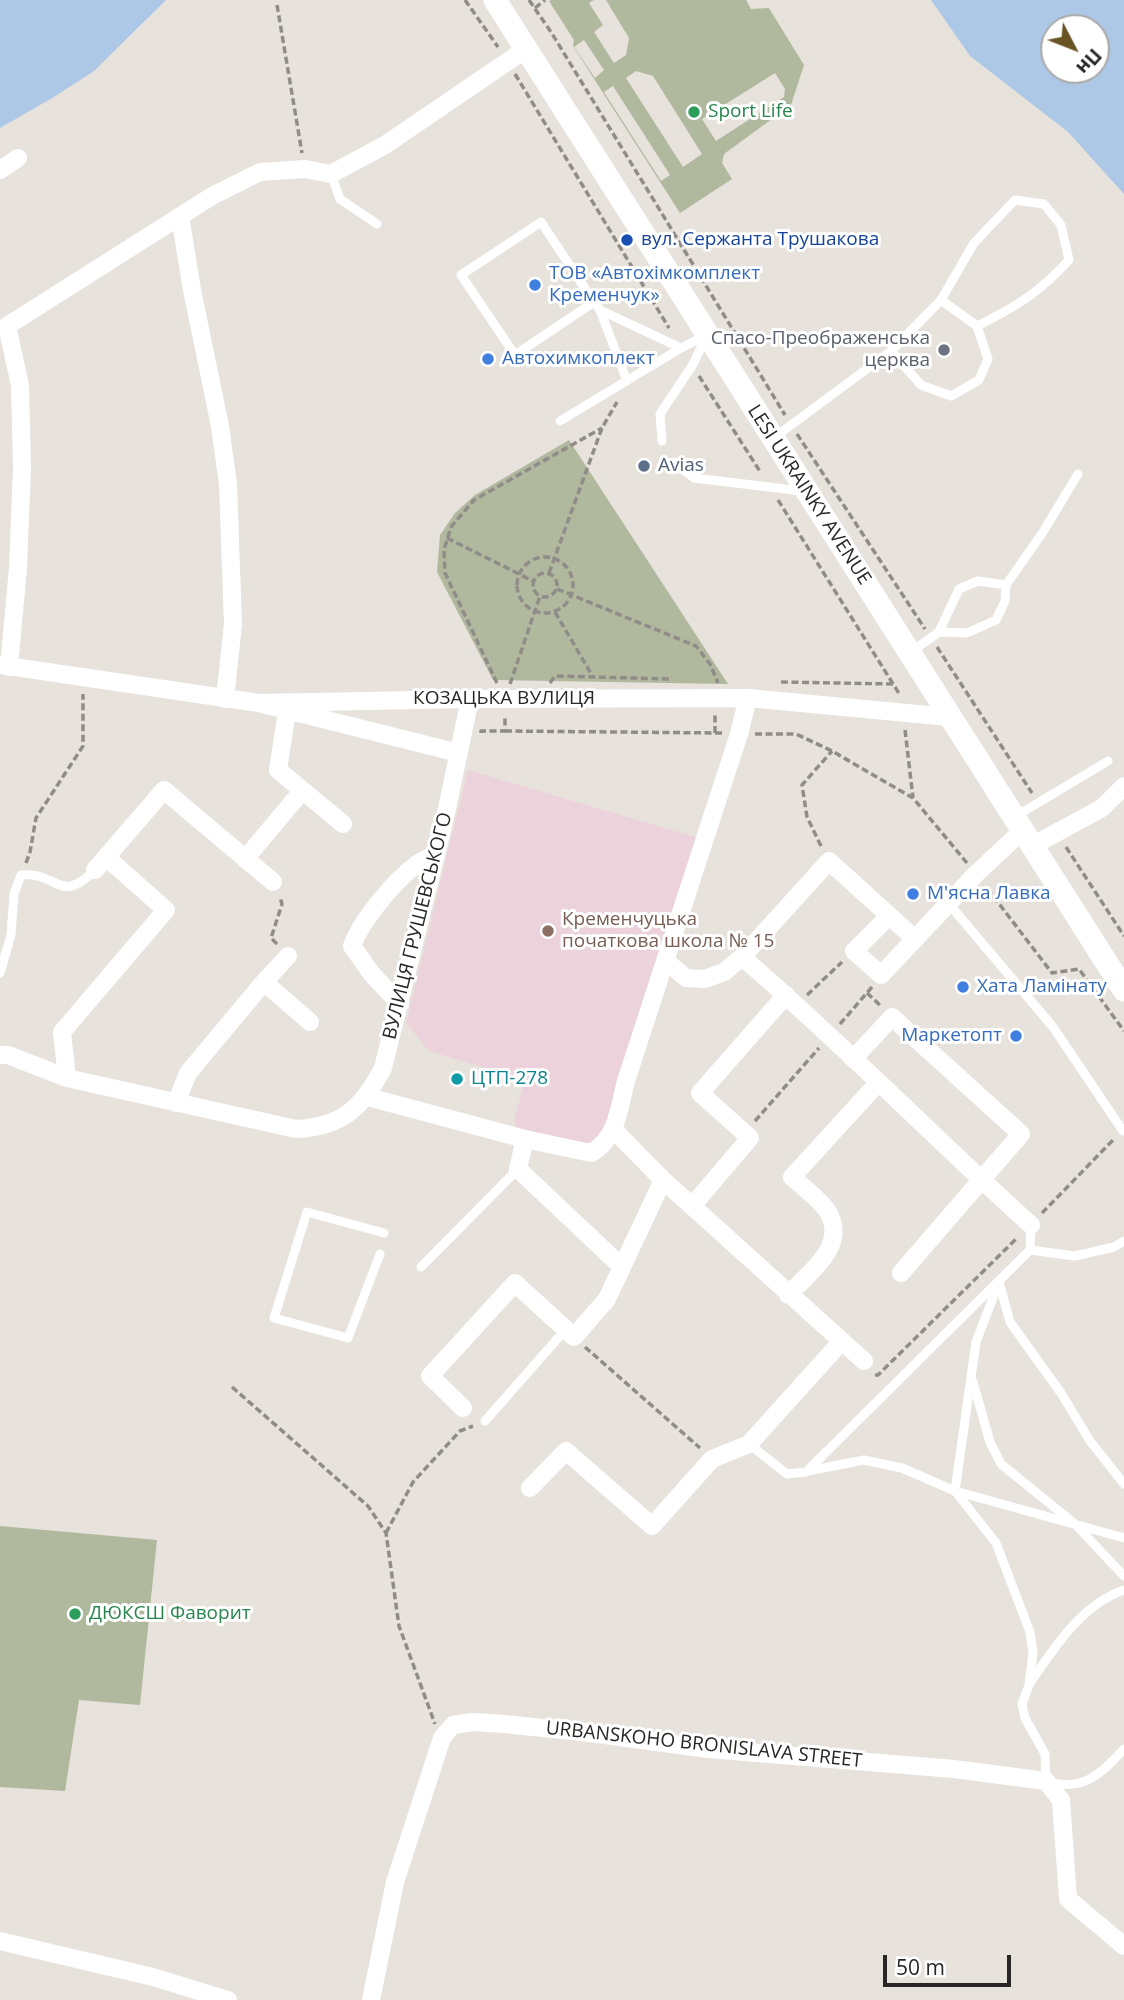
<!DOCTYPE html>
<html>
<head>
<meta charset="utf-8">
<style>
  body { margin:0 }
  #map { position:relative; width:1124px; height:2000px; overflow:hidden; background:#e8e2dc; font-family:"Open Sans",sans-serif }
  canvas { display:block }
  .north { position:absolute; left:1040px; top:14px; width:70px; height:70px; box-sizing:border-box; background:#fff; border:2px solid #a9a9a8; border-radius:50%; rotate:132deg; font-size:19px; font-weight:700; line-height:28px; text-align:center; color:#292725 }
  .north::after { content:''; display:block; margin:auto; width:24px; height:32px; background:#685322; clip-path:polygon(50% 0,100% 100%,50% 72%,0 100%) }
  .scale { position:absolute; left:883px; top:1955px; width:128px; height:32px; box-sizing:border-box; border:4px solid #292725; border-top:0; padding-left:9px; font-size:21px; line-height:24px; white-space:nowrap; color:#292725; -webkit-text-stroke:5px #fff; paint-order:stroke }
</style>
</head>
<body>
<div id="map">
<canvas width="1124" height="2000"></canvas>
<div class="north">Пн</div>
<div class="scale">50 m</div>
</div>
<script>
const c = document.querySelector('canvas').getContext('2d');
c.lineJoin = 'round';
function fillPath(path, color) {
  c.fillStyle = color;
  c.fill(path, 'evenodd');
}
function stroke(path, color, width, dash) {
  c.strokeStyle = color;
  c.lineWidth = width;
  c.lineCap = dash ? 'butt' : 'round';
  c.setLineDash(dash || []);
  c.stroke(path);
}
function write(font, color, halo, rows, align = 'center') {
  c.font = font + ' "Open Sans",sans-serif';
  c.lineWidth = 6;
  c.setLineDash([]);
  c.textBaseline = 'middle';
  c.strokeStyle = halo;
  c.fillStyle = color;
  for (const [text, x, y, turn = 0] of rows) {
    c.save();
    c.translate(x, y);
    c.rotate((+turn || 0) * Math.PI / 180);
    c.textAlign = isNaN(turn) ? turn : align;
    if (halo) c.strokeText(text, 0, 0);
    c.fillText(text, 0, 0);
    c.restore();
  }
}
const education = new Path2D(`
  M468,770L698,838L604,1129L581,1151L517,1131L514,1121L525,1080L429,1051L406,1023Z`);
const green = new Path2D(`
  M551,0H594L589,3L603,25L594,32L614,63L626,55L629,38L606,0H746L751,9L769,8L804,65L791,105L724,154L722,163L732,179L680,213L573,46L574,40L549,1ZM584,40L604,70L595,78L574,47ZM636,71L653,76L702,154L683,167L626,78ZM775,73L785,89L784,97L716,141L702,119ZM613,86L670,175L661,181L604,92Z
  M569,440L728,684L493,680L437,572L440,535L455,513L475,495Z
  M0,1526L157,1540L140,1705L79,1700L65,1791L0,1787Z`);
const water = new Path2D(`
  M0,0H166L94,71L54,97L0,128Z
  M931,0H1124V194L1068,132L970,56ZM1096,28V70H1054V28Z`);
const path = new Path2D(`
  M465,0L498,47
  M529,0L551,32L785,415
  M277,5L302,153
  M535,8L545,0
  M515,74L669,328
  M699,376L761,473
  M797,434L925,629
  M778,500L900,695
  M447,538L533,581
  M517 585a28 28 0 1 1 56 0a28 28 0 1 1-56 0Z
  M533 585a12 12 0 1 1 24 0a12 12 0 1 1-24 0Z
  M549,573L602,428L617,402
  M557,589L696,646L710,664L718,683
  M555,612L593,677
  M937,647L1032,793
  M781,682L893,684
  M497,683L445,573L444,550L451,527L474,500L602,428
  M550,683L555,676L672,679
  M510,684L540,596
  M905,730L913,798
  M505,731L723,733
  M481,733V731H505V715
  M715,733V715
  M755,734H796L832,751L913,798L967,863
  M821,846L807,817L802,785L832,751
  M1066,847L1124,936
  M26,863L30,852L36,818L83,746V694
  M987,888L1052,973L1079,969L1124,1031
  M277,944L271,938L282,904L280,897
  M867,993L881,1006
  M807,995L842,962
  M840,1024L872,987
  M755,1121L819,1048
  M1042,1213L1115,1138
  M585,1347L700,1448
  M875,1375H878L1017,1238
  M232,1387L368,1506L386,1533L399,1626L435,1724
  M386,1533L413,1482L460,1431L473,1426`);
const service = new Path2D(`
  M331,174L340,199L377,224
  M594,302L541,222L461,275L515,355L594,302L600,310L627,381
  M600,310L681,348
  M891,351L921,385L951,396L979,380L988,359L977,326
  M560,421L681,348L707,335L692,366L660,414L662,441
  M775,437L891,351L941,300L974,243L1015,200L1044,204L1061,225L1069,260C1040,292 1016,307 977,326L941,300
  M674,462L694,478L802,491
  M939,632L967,633L996,620L1005,601L1006,585L1043,532L1078,474
  M911,652L939,632L959,589L978,581L1006,585
  M1016,816L1108,761
  M949,904L1053,1027L1123,1131
  M0,973L11,935L14,894L21,875C58,871 59,906 95,870
  M1030,1250L1075,1256L1114,1247L1124,1241
  M380,1254L348,1338L274,1318L307,1212L384,1233
  M421,1267L518,1169
  M999,1282L976,1342L955,1491L996,1543L1030,1632L1033,1653L1029,1685L1022,1704L1025,1718L1045,1754L1046,1781C1082,1793 1101,1774 1124,1749
  M999,1282L1010,1322L1061,1393L1090,1441L1124,1484
  M973,1382L990,1442L1001,1464L1075,1524L1124,1576
  M485,1421L566,1329
  M749,1444L787,1474L806,1472L1030,1250L1031,1225
  M808,1471L864,1460L902,1468L955,1491L1124,1538
  M1030,1683C1054,1648 1082,1604 1124,1590`);
const minor = new Path2D(`
  M0,170L18,158
  M180,216L192,290L220,426L228,484L233,624L225,699
  M0,665L259,703L459,753
  M9,667L18,568L22,468L20,385L7,326L212,196L260,172L305,169L331,174L385,145L526,49
  M259,703L470,699L748,698L949,717
  M287,711L278,770L343,824
  M1032,846L1102,808L1124,786
  M245,859L302,791
  M95,870L164,790L273,882
  M889,916L854,951L881,975L915,939
  M742,957C841,1042 933,1137 1031,1225
  M666,961L686,978L705,979L724,972L742,957L829,861L915,939L976,874L1022,831
  M264,982L288,956
  M400,1004L371,973L352,946C361,921 394,881 416,865C422,860 430,858 436,854
  M0,1055H8L67,1078L296,1129C342,1127 362,1108 383,1068L445,818L470,699
  M853,1059L892,1017L1021,1134L901,1273
  M67,1078L62,1032L166,910L106,857
  M368,1097L525,1139L591,1153C617,1139 619,1108 626,1081L739,734L748,698
  M176,1103L188,1073L264,982L310,1022
  M613,1129L663,1180L864,1361
  M525,1139L518,1169L622,1267
  M692,1206L750,1138L700,1093L786,995
  M788,1295C809,1273 848,1246 828,1212C822,1201 802,1186 792,1177L878,1083
  M463,1408L430,1376L515,1283L574,1337L607,1299L663,1180
  M530,1488L566,1451L652,1526L712,1459L749,1444L841,1342
  M0,1941L153,1977L228,2000
  M371,2000L395,1882L442,1738L453,1725L473,1722L504,1724L583,1732L708,1749L954,1769L1046,1781L1061,1800L1068,1899L1124,1946`);
const tertiary = new Path2D(`
  M495,0L1124,990`);
const markers = [
  [694,112,7,"#2e9e5b"],
  [627,240,7,"#1a4fb4"],
  [535,285,7,"#3f7fe0"],
  [944,350,7,"#6b7280"],
  [488,359,7,"#3f7fe0"],
  [644,466,7,"#5c6f8a"],
  [913,894,7,"#3f7fe0"],
  [548,931,7,"#8d6e63"],
  [963,987,7,"#3f7fe0"],
  [1016,1036,7,"#3f7fe0"],
  [457,1079,7,"#0f9aa8"],
  [75,1614,7,"#2e9e5b"]
];
const leisureNames = [
  ["Sport Life",708,112],
  ["ДЮКСШ Фаворит",89,1614]
];
const transitNames = [
  ["вул. Сержанта Трушакова",641,240]
];
const shopNames = [
  ["ТОВ «Автохімкомплект",549,274],
  ["Кременчук»",549,296],
  ["Автохимкоплект",502,359],
  ["М'ясна Лавка",927,894],
  ["Хата Ламінату",977,987],
  ["Маркетопт",1002,1036,"right"]
];
const worshipNames = [
  ["Спасо-Преображенська",930,339],
  ["церква",930,361]
];
const serviceNames = [
  ["Avias",658,466]
];
const streetNames = [
  ["LESI UKRAINKY AVENUE",809,495,57],
  ["КОЗАЦЬКА ВУЛИЦЯ",504,699],
  ["ВУЛИЦЯ ГРУШЕВСЬКОГО",418,926,-76],
  ["URBANSKOHO BRONISLAVA STREET",704,1745,6]
];
const educationNames = [
  ["Кременчуцька",562,920],
  ["початкова школа № 15",562,942]
];
const cultureNames = [
  ["ЦТП-278",471,1079]
];
fillPath(education, '#ebd2db');
fillPath(green, '#b0b89e');
fillPath(water, '#adc8e6');
stroke(path, '#908c88', 3.5, [7, 3.5]);
stroke(service, '#fff', 9);
stroke(minor, '#fff', 18);
stroke(tertiary, '#fff', 23);
for (const [x, y, r, color] of markers) {
  const dot = new Path2D();
  dot.arc(x, y, r, 0, 2 * Math.PI);
  c.fillStyle = color;
  c.fill(dot);
  stroke(dot, '#fff', 2.5);
}
write('19px', '#27864d', '#fff', leisureNames, 'left');
write('19px', '#164399', '#fff', transitNames, 'left');
write('19px', '#366cbe', '#fff', shopNames, 'left');
write('19px', '#5b616d', '#fff', worshipNames, 'right');
write('19px', '#4e5e75', '#fff', serviceNames, 'left');
write('19px', '#292725', '#fff', streetNames);
write('19px', '#785e54', '#fff', educationNames, 'left');
write('19px', '#0d838f', '#fff', cultureNames, 'left');
</script>
</body>
</html>
